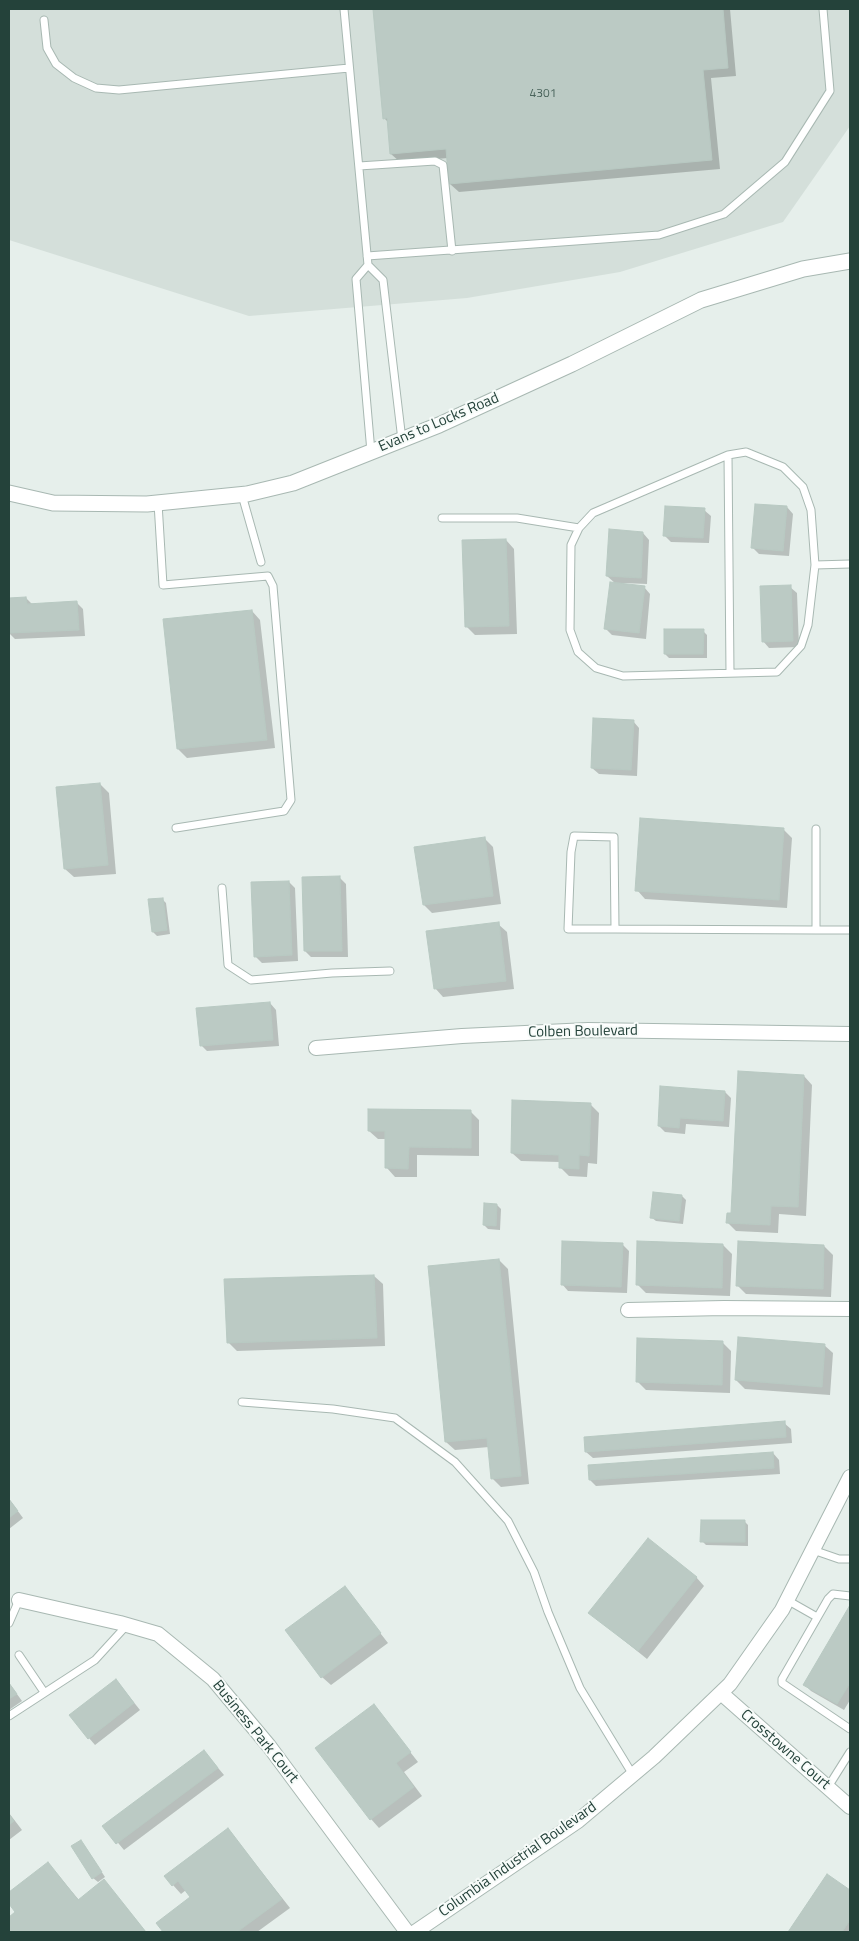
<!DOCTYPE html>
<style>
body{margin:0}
#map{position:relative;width:859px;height:1941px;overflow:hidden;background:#e6efeb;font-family:"Titillium Web",sans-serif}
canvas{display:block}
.frame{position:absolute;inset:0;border:10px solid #24423a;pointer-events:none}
</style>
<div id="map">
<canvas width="859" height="1941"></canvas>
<div class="frame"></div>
</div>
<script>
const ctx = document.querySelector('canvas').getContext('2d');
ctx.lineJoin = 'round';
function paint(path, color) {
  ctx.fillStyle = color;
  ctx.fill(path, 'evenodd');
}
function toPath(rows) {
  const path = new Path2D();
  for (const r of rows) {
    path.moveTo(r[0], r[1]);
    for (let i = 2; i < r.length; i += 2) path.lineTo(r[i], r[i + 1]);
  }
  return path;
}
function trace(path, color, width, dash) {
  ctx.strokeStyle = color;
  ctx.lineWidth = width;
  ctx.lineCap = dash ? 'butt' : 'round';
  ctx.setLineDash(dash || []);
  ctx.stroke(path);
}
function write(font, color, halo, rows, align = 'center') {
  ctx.font = font + ' "Titillium Web",sans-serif';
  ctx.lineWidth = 4;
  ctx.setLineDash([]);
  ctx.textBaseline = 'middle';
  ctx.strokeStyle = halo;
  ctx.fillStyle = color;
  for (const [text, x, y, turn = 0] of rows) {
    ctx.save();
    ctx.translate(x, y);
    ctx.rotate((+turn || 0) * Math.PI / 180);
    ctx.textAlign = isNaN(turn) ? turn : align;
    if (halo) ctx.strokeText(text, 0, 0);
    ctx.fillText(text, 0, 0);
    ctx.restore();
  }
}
const built = toPath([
 [9,9,850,9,850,126,783,222,620,272,467,298,249,316,9,240]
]);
const shadow = toPath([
 [374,9,730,9,736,76,711,78,720,169,459,192,450,184,448,158,400,162,391,154,388,122,384,118],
 [787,507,793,514,789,556,759,554,752,547],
 [704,510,711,516,709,543,671,542,664,535],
 [643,533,649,540,647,584,623,583,623,585,644,587,650,594,646,639,612,635,606,629,616,584,607,576],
 [506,540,514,549,517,634,475,635,466,626],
 [790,587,797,593,799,647,769,648,763,641],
 [26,598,33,605,77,603,83,609,85,636,15,639,9,633,9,599],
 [252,611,260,620,275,748,187,758,178,749,164,621],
 [703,631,707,635,707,658,669,658,665,654],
 [633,721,639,728,637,776,599,774,592,768],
 [100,784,109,793,116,874,74,877,65,869],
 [783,829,792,838,787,908,645,899,637,890],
 [485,839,493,847,501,904,432,913,424,905],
 [340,878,346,884,348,957,311,957,305,951],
 [289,882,295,888,298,961,262,963,255,956],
 [162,899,166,903,170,934,157,936,153,932],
 [498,924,507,932,514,989,443,997,435,988],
 [270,1003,276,1010,279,1046,207,1051,201,1045],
 [804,1076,812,1085,806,1216,779,1214,778,1233,736,1231,728,1223],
 [725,1092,731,1098,729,1127,686,1124,685,1134,665,1132,659,1126],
 [590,1104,599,1113,597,1164,588,1163,587,1177,569,1176,560,1167,560,1162,521,1161,512,1153],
 [470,1111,479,1120,479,1156,417,1155,417,1177,395,1177,387,1168,387,1139,378,1139,369,1131],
 [682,1196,686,1200,683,1224,656,1221,651,1217],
 [497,1205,501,1209,500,1230,488,1229,484,1225],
 [622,1244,629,1251,627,1293,568,1291,562,1284],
 [723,1245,732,1254,730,1296,646,1293,637,1284],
 [824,1246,833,1255,831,1297,746,1294,737,1285],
 [499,1260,508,1269,529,1484,501,1487,492,1478,489,1447,455,1450,446,1442],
 [374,1276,383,1284,385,1346,237,1351,228,1342],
 [722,1342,731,1351,730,1393,646,1390,637,1381],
 [824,1345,833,1353,830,1395,745,1389,736,1380],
 [784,1423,791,1429,792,1443,593,1458,586,1452],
 [773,1453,779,1460,780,1474,596,1486,590,1480],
 [9,1499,23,1518,9,1529],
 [744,1521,748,1525,748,1546,706,1545,702,1541],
 [696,1577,704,1586,647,1659,590,1613],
 [345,1588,388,1643,331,1685,322,1677],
 [850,1607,850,1700,844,1710,811,1691,805,1685],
 [116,1680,140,1710,95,1745,89,1738],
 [9,1683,22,1701,9,1710],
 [374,1706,418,1762,404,1772,422,1796,379,1828,371,1819],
 [204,1751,224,1775,124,1850,104,1826],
 [9,1813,22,1830,9,1840],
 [228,1829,290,1908,257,1932,165,1932,157,1923,192,1897,186,1890,181,1894,173,1885],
 [84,1845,105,1877,98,1882,93,1878],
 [48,1863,79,1900,104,1881,146,1932,9,1932,9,1918,17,1912,9,1902,9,1894],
 [828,1876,850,1891,850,1932,789,1932]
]);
const building = toPath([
 [373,9,723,9,728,68,703,70,712,160,449,184,446,149,390,154,387,118,383,119,373,9],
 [755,504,787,506,783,551,751,548,755,504],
 [665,506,705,508,703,538,663,536,665,506],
 [609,529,643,532,641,578,606,576,609,529],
 [506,539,509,626,465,627,462,540,506,539],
 [610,582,645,586,639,633,604,629,610,582],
 [791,585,793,641,762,642,760,586,791,585],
 [26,597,27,604,77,601,79,630,9,633,9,598,26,597],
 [252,610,267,740,177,749,163,619,252,610],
 [664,629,704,629,703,654,664,654,664,629],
 [593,718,634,720,631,770,591,768,593,718],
 [100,783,108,865,64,869,56,787,100,783],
 [640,818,784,828,779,900,635,891,640,818],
 [485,837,493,896,423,905,414,847,485,837],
 [340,876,342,951,304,951,302,877,340,876],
 [289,881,292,955,254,957,251,882,289,881],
 [163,898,167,930,152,932,148,899,163,898],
 [499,922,506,981,434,989,426,931,499,922],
 [270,1002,273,1040,200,1046,196,1008,270,1002],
 [738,1071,804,1075,798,1207,771,1206,770,1225,726,1223,727,1213,731,1213,738,1071],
 [660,1086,725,1091,723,1121,680,1118,679,1128,658,1126,660,1086],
 [512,1100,591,1103,589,1156,579,1155,579,1169,559,1168,559,1155,511,1153,512,1100],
 [368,1109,471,1110,471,1148,409,1147,408,1169,385,1168,385,1131,368,1131,368,1109],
 [653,1192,682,1195,679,1221,650,1218,653,1192],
 [484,1203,497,1204,496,1226,483,1225,484,1203],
 [562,1241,623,1243,621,1287,561,1285,562,1241],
 [637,1241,723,1244,722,1288,636,1285,637,1241],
 [738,1241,824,1245,823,1289,736,1286,738,1241],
 [499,1259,521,1476,491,1479,487,1438,445,1442,428,1266,499,1259],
 [374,1275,377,1338,227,1343,224,1279,374,1275],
 [738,1337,825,1344,822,1387,735,1380,738,1337],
 [637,1338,723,1341,722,1385,636,1382,637,1338],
 [785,1421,786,1437,585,1452,584,1437,785,1421],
 [773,1452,774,1468,589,1480,588,1465,773,1452],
 [9,1499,18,1511,9,1518,9,1499],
 [701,1520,745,1520,745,1542,700,1542,701,1520],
 [648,1538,697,1577,638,1651,588,1613,648,1538],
 [345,1586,381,1633,321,1678,285,1630,345,1586],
 [850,1605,850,1683,837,1704,803,1685,850,1605],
 [116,1679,134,1703,88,1739,69,1715,116,1679],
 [9,1683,17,1694,9,1699,9,1683],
 [374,1704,411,1752,396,1763,414,1787,370,1820,315,1748,374,1704],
 [204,1750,218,1768,116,1844,102,1826,204,1750],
 [9,1814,14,1821,9,1825,9,1814],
 [228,1828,282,1899,237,1932,163,1932,156,1923,190,1897,178,1881,172,1886,164,1876,228,1828],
 [81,1840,102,1872,92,1879,71,1846,81,1840],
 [48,1862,78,1900,104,1879,146,1932,9,1932,9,1917,15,1912,9,1904,9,1892,48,1862],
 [827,1874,850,1890,850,1920,842,1932,788,1932,827,1874]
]);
const service = toPath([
 [344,9,368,265,383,280,402,440],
 [44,20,47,48,56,64,74,78,96,88,119,90,349,68],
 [359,166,435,161,443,165,452,251],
 [367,256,659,235,724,214,785,162,830,91,823,9],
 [368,265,356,279,371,452],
 [746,452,783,467,803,487,811,510,815,565,808,625,801,646,777,672,623,676,596,668,578,652,570,630,571,545,579,528,593,513,728,455,746,452],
 [728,455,730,673],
 [242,495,261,562],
 [158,503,163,585,268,576,273,586,291,800,284,811,176,828],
 [442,518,517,518,579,528],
 [815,565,850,564],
 [816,829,816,930],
 [222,888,228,965,251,980,332,973,390,971],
 [615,929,614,837,574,836,571,852,568,929,615,929,816,930,850,930],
 [242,1402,333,1409,395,1418,455,1462,508,1521,534,1572,548,1612,580,1688,633,1775],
 [813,1550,839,1559,850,1559],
 [850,1596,833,1594,828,1599,782,1679,782,1683,850,1729],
 [787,1600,817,1617],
 [9,1623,19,1600],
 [19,1655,44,1692],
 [9,1716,95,1660,127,1625],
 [828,1787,850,1752]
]);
const minor = toPath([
 [316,1048,462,1036,588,1030,850,1034],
 [628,1310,724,1308,850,1309],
 [19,1600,120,1623,158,1634,213,1679,269,1746,407,1932],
 [721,1693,850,1807],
 [415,1932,578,1821,654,1757,730,1684,782,1610,850,1477]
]);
const tertiary = toPath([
 [9,493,53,503,147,504,247,494,293,483,439,425,572,364,701,300,803,269,850,261]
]);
const numberNames = [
 ["4301",543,94]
];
const streetNames = [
 ["Evans to Locks Road",439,423,-23],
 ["Colben Boulevard",583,1032,-1],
 ["Business Park Court",255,1732,51],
 ["Crosstowne Court",785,1750,41],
 ["Columbia Industrial Boulevard",518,1860,-35]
];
paint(built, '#d4dfda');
paint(shadow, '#0003');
paint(building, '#bbcac4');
trace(building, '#b8c9c2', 1);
trace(service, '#a8b8b2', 9);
trace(minor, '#a8b8b2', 16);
trace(tertiary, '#a8b8b2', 17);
trace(service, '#fff', 7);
trace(minor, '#fff', 14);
trace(tertiary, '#fff', 15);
write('12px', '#4a645c', null, numberNames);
write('15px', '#24423a', '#f7fbf9', streetNames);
</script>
